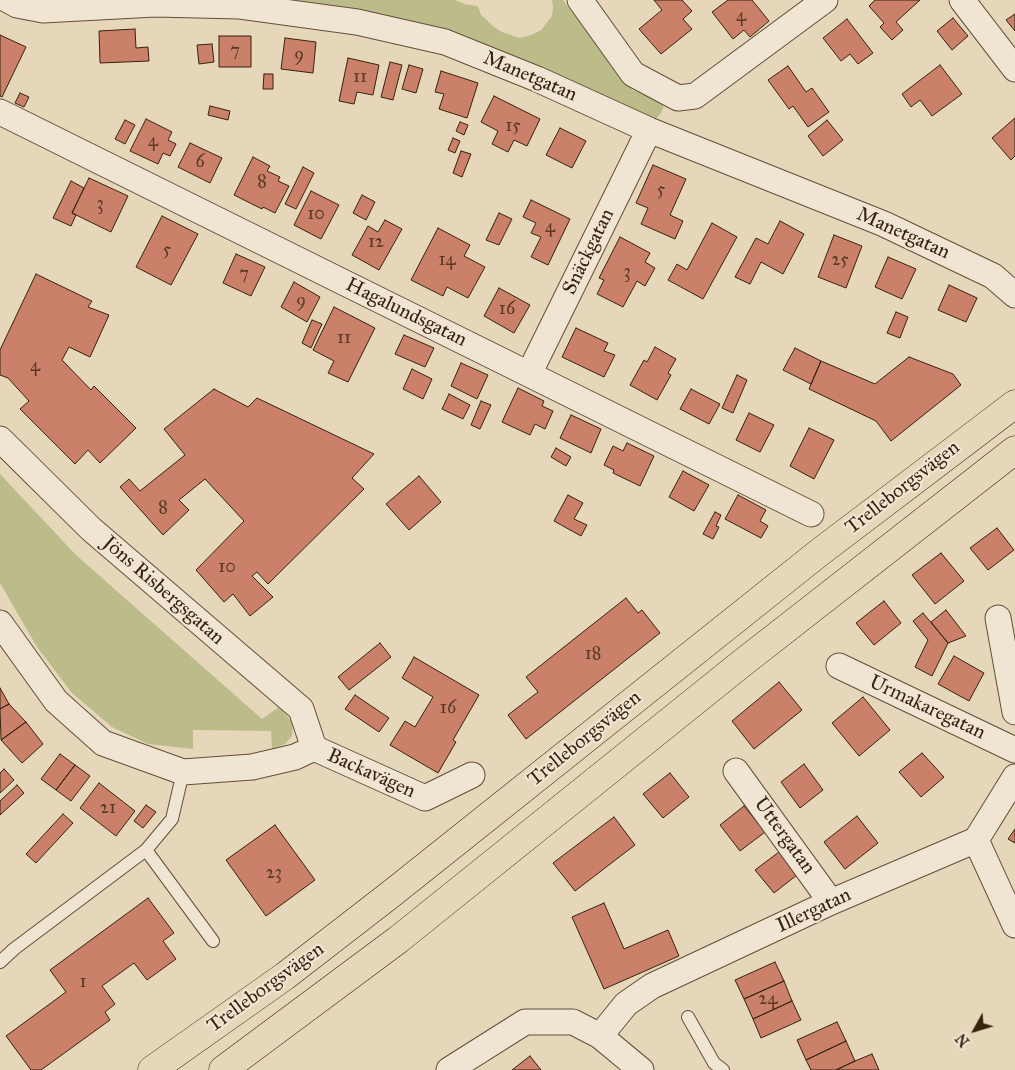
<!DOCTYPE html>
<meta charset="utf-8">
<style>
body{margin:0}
#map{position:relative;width:1015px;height:1070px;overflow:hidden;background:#e6d7ba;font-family:"IM FELL Great Primer",serif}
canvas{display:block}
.north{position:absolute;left:950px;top:1005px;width:50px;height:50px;-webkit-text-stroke:4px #efe5d2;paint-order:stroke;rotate:231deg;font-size:14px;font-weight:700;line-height:20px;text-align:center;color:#36220d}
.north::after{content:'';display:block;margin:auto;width:18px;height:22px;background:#36220d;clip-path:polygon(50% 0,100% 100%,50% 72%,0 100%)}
</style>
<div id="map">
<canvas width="1015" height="1070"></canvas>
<div class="north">N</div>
</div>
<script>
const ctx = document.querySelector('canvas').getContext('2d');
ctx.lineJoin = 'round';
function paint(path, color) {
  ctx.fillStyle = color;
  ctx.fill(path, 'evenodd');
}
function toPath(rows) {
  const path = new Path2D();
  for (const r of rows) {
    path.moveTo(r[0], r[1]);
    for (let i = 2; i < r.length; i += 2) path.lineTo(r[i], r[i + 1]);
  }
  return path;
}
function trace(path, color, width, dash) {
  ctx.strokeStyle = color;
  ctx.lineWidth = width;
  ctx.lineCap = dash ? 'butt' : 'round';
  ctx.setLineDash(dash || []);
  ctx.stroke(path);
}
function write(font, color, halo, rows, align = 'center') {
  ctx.font = font + ' "IM FELL Great Primer",serif';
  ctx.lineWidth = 4.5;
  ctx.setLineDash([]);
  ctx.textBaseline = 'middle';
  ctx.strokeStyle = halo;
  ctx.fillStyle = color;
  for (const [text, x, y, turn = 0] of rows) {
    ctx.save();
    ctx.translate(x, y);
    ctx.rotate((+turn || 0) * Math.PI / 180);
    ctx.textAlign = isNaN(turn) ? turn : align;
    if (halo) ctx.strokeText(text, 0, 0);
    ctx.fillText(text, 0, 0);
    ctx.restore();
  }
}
const green = toPath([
 [68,0,455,0,464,4,478,6,481,15,494,27,502,32,520,38,531,35,541,30,552,16,553,7,552,0,563,0,632,90,665,103,661,113,654,121,428,36],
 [0,474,76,555,262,719,279,707,293,723,292,736,285,744,272,749,271,731,193,730,193,749,148,744,112,727,72,693,37,647,0,583]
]);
const building = toPath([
 [654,0,682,0,692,11,683,19,692,29,661,54,639,29,662,10,654,0],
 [728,0,752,0,769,21,750,37,744,30,733,39,712,12,728,0],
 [875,0,920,0,896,22,903,30,892,40,880,27,884,23,869,6,875,0],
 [1015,14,1015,31,1006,20,1015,14],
 [953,18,968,36,952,50,937,31,953,18],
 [847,19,873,53,858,64,850,54,841,61,823,38,847,19],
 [135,29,136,48,148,47,149,61,100,63,99,31,135,29],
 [0,35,26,47,2,97,0,96,0,35],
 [219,36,251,36,251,67,219,67,219,36],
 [285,38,316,42,313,73,281,69,285,38],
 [212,44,214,62,199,64,197,45,212,44],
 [348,58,379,65,373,95,357,92,354,104,339,101,348,58],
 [390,62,402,65,393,100,381,97,390,62],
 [409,65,423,69,416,93,402,89,409,65],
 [940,65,962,94,932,116,920,100,911,107,902,94,940,65],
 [788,66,806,92,812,88,829,112,808,127,793,106,789,109,768,80,788,66],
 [441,71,478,83,467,118,439,109,444,94,435,92,441,71],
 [264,74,273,74,273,89,263,89,264,74],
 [20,93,29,97,24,107,15,103,20,93],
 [494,96,540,119,527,146,514,140,508,152,492,144,498,131,481,122,494,96],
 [210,106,230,111,228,120,208,115,210,106],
 [1015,118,1015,156,1011,160,992,138,1015,118],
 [146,119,172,132,168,140,176,144,170,156,163,153,158,164,130,151,146,119],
 [125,120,135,125,125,144,115,139,125,120],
 [827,120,843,140,823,156,808,136,827,120],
 [460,122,468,125,464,135,456,131,460,122],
 [560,128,586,141,572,168,546,155,560,128],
 [453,138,460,141,455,153,448,150,453,138],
 [190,143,222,158,210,183,178,167,190,143],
 [461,151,471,154,462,177,453,173,461,151],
 [253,157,270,166,267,171,280,177,278,181,289,186,275,213,263,207,262,209,234,195,253,157],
 [653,165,686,179,670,215,683,221,675,239,641,224,648,208,636,203,653,165],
 [303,167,314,173,296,209,285,204,303,167],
 [89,178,128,196,111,232,72,213,89,178],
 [71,181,84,188,72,213,76,215,71,226,53,218,71,181],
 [311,191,339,205,321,239,294,225,311,191],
 [362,195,375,202,366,220,353,213,362,195],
 [531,200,570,219,548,265,531,257,541,237,531,233,536,223,523,217,531,200],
 [499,213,512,219,499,245,486,240,499,213],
 [162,216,198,234,171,285,136,267,162,216],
 [385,220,402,229,379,270,352,255,368,226,378,232,385,220],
 [780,221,804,234,783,274,761,262,750,284,735,277,756,238,768,244,780,221],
 [712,223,737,237,703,299,668,280,677,264,687,270,712,223],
 [438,228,470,245,464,256,485,267,468,298,447,287,443,296,411,280,438,228],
 [834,235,862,246,846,288,818,277,834,235],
 [620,237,650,253,645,262,655,268,645,286,637,281,623,307,597,294,604,280,599,278,620,237],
 [236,254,265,267,251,296,223,283,236,254],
 [888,257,916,269,902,299,875,287,888,257],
 [36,274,92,301,88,307,109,315,90,357,69,347,62,360,91,390,94,386,136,428,100,463,88,450,75,464,20,409,29,401,8,378,0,375,0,350,36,274],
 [294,282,320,297,307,322,281,307,294,282],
 [949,285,977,298,966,322,938,310,949,285],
 [499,288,530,305,514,333,484,316,499,288],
 [334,307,375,328,348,382,328,373,334,361,313,350,334,307],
 [896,312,908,317,900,338,887,333,896,312],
 [312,320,322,324,311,348,302,343,312,320],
 [576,328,608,343,604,351,615,355,604,377,562,357,576,328],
 [404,335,434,348,425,367,395,354,404,335],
 [655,347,676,359,668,373,671,375,657,400,630,385,644,360,647,362,655,347],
 [795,348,821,361,811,384,783,370,795,348],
 [909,357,953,374,961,385,891,441,876,421,809,389,821,361,875,384,909,357],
 [461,363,488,375,477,399,451,386,461,363],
 [412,369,432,379,423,399,403,389,412,369],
 [737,375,747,380,733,413,722,408,737,375],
 [518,388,544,401,542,406,553,411,545,429,535,424,530,435,502,422,518,388],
 [214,389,248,407,257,398,374,454,352,478,364,489,268,584,257,572,252,576,273,597,250,616,233,594,224,602,196,570,244,521,205,479,179,500,189,510,163,535,120,487,129,479,140,491,185,455,164,429,214,389],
 [691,389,720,404,709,424,680,409,691,389],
 [449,394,470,405,463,419,442,409,449,394],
 [481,401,491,405,480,429,471,425,481,401],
 [749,413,774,425,760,452,736,440,749,413],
 [571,415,601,429,591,453,560,438,571,415],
 [809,428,834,440,814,479,790,466,809,428],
 [627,443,654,456,640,486,613,473,614,470,604,465,613,446,623,451,627,443],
 [556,448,571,457,566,466,551,457,556,448],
 [683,471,709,485,694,511,669,497,683,471],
 [419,476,441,502,409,530,386,504,419,476],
 [568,495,583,503,574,519,587,525,581,536,554,521,568,495],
 [738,495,766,510,760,521,768,526,761,538,725,519,738,495],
 [715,512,721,515,716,526,719,527,713,539,703,534,715,512],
 [997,528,1014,550,988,570,970,548,997,528],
 [941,553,964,581,935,604,912,575,941,553],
 [626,598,638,613,642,610,660,633,526,739,508,715,538,692,526,677,626,598],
 [884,601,901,623,874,645,856,623,884,601],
 [946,610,966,636,948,643,931,622,946,610],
 [923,613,948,643,932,676,915,667,928,640,913,621,923,613],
 [380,643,391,657,349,690,338,677,380,643],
 [954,656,984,673,969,701,938,684,954,656],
 [414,657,479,695,453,740,456,742,438,773,390,745,405,721,415,727,433,697,402,678,414,657],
 [779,682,802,710,754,749,732,721,779,682],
 [0,688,9,704,0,709,0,688],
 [355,695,389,718,379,732,345,709,355,695],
 [863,697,890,730,859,756,832,723,863,697],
 [9,704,26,722,1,740,0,709,9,704],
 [26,722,43,744,22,763,1,740,26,722],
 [922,753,944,777,921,797,899,772,922,753],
 [60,754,75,765,56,790,41,779,60,754],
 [804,764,823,790,800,808,781,782,804,764],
 [75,765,90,776,71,801,56,790,75,765],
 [4,769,14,780,0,793,0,773,4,769],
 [670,773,689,797,663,818,643,794,670,773],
 [99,783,135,811,116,836,80,808,99,783],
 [17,785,24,793,0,815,0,801,17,785],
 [146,805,156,812,143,828,134,821,146,805],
 [744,806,765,832,740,851,720,825,744,806],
 [63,814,73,823,36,863,26,854,63,814],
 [857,816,878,843,845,869,824,842,857,816],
 [614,817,635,845,575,891,553,863,614,817],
 [275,825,315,880,266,916,226,860,275,825],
 [1015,829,1015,843,1008,839,1015,829],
 [779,852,797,875,774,893,755,870,779,852],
 [148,898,174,933,163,941,176,959,147,980,134,963,102,986,115,1004,105,1012,110,1020,41,1070,31,1070,6,1036,66,992,50,970,148,898],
 [604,903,624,949,668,930,679,956,604,989,572,917,604,903],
 [775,962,784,981,744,999,735,980,775,962],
 [784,981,792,1001,753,1019,744,999,784,981],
 [792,1001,801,1020,761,1038,753,1019,792,1001],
 [837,1022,846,1041,806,1060,797,1040,837,1022],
 [846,1041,855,1061,836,1070,811,1070,806,1060,846,1041],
 [872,1054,879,1070,836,1070,855,1061,872,1054],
 [530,1056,541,1070,512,1070,530,1056]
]);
const lane = toPath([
 [183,772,172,819,146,850,213,941],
 [0,962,14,949,146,850],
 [688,1017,714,1063,723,1070]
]);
const street = toPath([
 [8,0,17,5,43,10,155,4,240,6,357,22,445,42,537,79,649,130,884,224,993,276,1015,295],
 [580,0,633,74,678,98,695,96,825,0],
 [962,0,1015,69],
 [0,112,811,514],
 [529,374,649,130],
 [0,439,91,529,301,709,314,748],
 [998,618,1015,712],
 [0,623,56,701,103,743,183,772,252,767,295,757,314,748,425,798,472,775],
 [839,666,1015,750],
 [736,771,831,902],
 [976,840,1015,925],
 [600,1036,626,1004,652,986,831,902,976,840,1015,777],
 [449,1070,525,1022,573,1022,600,1036,641,1070]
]);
const highway = toPath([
 [152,1070,285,976,391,894,820,552,1015,404],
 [223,1070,399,939,741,664,1015,450]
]);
const numberNames = [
 ["4",741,17],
 ["7",235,52],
 ["9",299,56],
 ["11",360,78],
 ["15",513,127],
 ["4",153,142],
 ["6",200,163],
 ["8",262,183],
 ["5",661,191],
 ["3",100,205],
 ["10",316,215],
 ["4",550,228],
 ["12",376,243],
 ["5",167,251],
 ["14",447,261],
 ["25",840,261],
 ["3",627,273],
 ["7",244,275],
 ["9",301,302],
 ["16",507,310],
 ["11",344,339],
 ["4",35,367],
 ["8",163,509],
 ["10",227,568],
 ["18",593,655],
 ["16",448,709],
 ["21",108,809],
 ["23",274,874],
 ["1",83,983],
 ["24",768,1000]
];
const streetNames = [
 ["Manetgatan",530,77,23],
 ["Manetgatan",903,234,24],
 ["Snäckgatan",589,252,-64],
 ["Hagalundsgatan",406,313,26],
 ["Trelleborgsvägen",903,488,-38],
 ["Jöns Risbergsgatan",163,591,41],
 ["Urmakaregatan",927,708,25],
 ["Trelleborgsvägen",585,739,-39],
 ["Backavägen",371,774,24],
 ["Uttergatan",784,836,54],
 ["Illergatan",814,911,-25],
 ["Trelleborgsvägen",266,988,-36]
];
paint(green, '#bcbc8b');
paint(building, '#ca8069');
trace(building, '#36220d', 1);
trace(lane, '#624f38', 14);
trace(street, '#624f38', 27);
trace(highway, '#36220d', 29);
trace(lane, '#efe5d2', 12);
trace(street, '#efe5d2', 25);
trace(highway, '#e6d7ba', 28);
write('18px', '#5b3a24', null, numberNames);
write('20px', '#36220d', '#efe5d2', streetNames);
</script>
